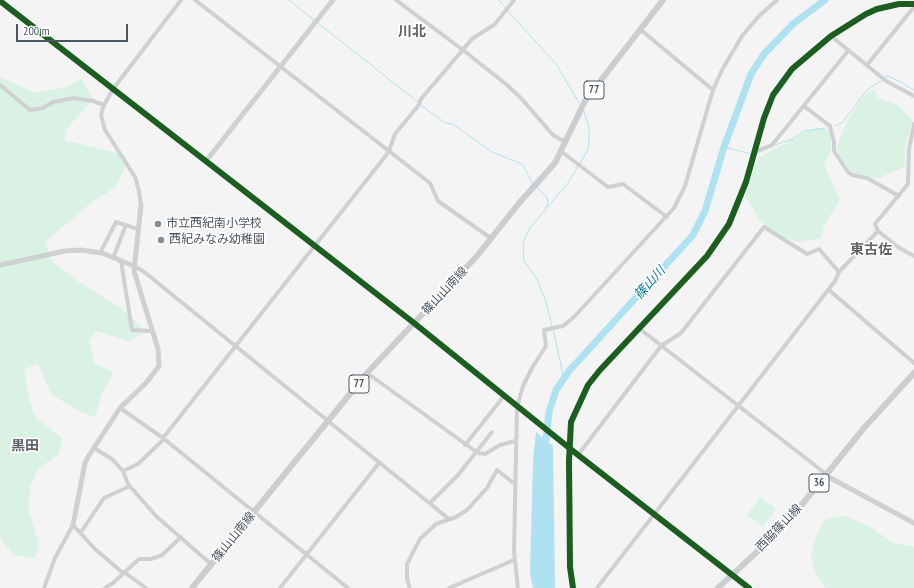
<!DOCTYPE html>
<meta charset="utf-8">
<style>
body{margin:0}
#map{position:relative;width:914px;height:588px;overflow:hidden;background:#f4f4f4;font-family:"PT Sans Narrow",sans-serif}
canvas{display:block}
.scale{position:absolute;left:16px;top:24px;width:112px;height:18px;box-sizing:border-box;border:2px solid #4a5661;border-top:0;padding-left:5px;font-size:12px;line-height:14px;white-space:nowrap;color:#4a5661;-webkit-text-stroke:3px #fff;paint-order:stroke}
</style>
<div id="map">
<canvas width="914" height="588"></canvas>
<div class="scale">200 m</div>
</div>
<script>
const ctx = document.querySelector('canvas').getContext('2d');
ctx.lineJoin = 'round';
function paint(path, color) {
  ctx.fillStyle = color;
  ctx.fill(path, 'evenodd');
}
function toPath(rows) {
  const path = new Path2D();
  for (const r of rows) {
    path.moveTo(r[0], r[1]);
    for (let i = 2; i < r.length; i += 2) path.lineTo(r[i], r[i + 1]);
  }
  return path;
}
function trace(path, color, width, dash) {
  ctx.strokeStyle = color;
  ctx.lineWidth = width;
  ctx.lineCap = dash ? 'butt' : 'round';
  ctx.setLineDash(dash || []);
  ctx.stroke(path);
}
function write(font, color, halo, rows, align = 'center') {
  ctx.font = font + ' "PT Sans Narrow","Noto Sans JP",sans-serif';
  ctx.lineWidth = 3.5;
  ctx.setLineDash([]);
  ctx.textBaseline = 'middle';
  ctx.strokeStyle = halo;
  ctx.fillStyle = color;
  for (const [text, x, y, turn = 0] of rows) {
    ctx.save();
    ctx.translate(x, y);
    ctx.rotate((+turn || 0) * Math.PI / 180);
    ctx.textAlign = isNaN(turn) ? turn : align;
    if (halo) ctx.strokeText(text, 0, 0);
    ctx.fillText(text, 0, 0);
    ctx.restore();
  }
}
const green = toPath([
 [0,77,35,93,67,87,81,79,93,99,66,130,65,140,125,155,125,169,116,187,91,203,45,242,53,262,79,282,122,309,147,332,129,341,97,331,89,340,94,362,113,373,102,393,95,417,80,412,51,394,38,364,24,369,30,401,35,417,62,438,59,454,38,469,30,487,29,511,39,544,35,559,13,555,0,537],
 [874,89,878,98,896,104,913,120,905,147,906,166,879,178,872,178,852,172,841,158,836,149,847,121,859,102,866,94],
 [817,128,825,129,831,134,831,150,824,165,840,199,824,226,821,238,801,242,783,238,761,222,749,202,744,198,758,158,803,133],
 [761,497,776,509,763,527,747,515],
 [844,515,872,528,892,542,914,547,914,588,826,588,816,575,811,556,816,536,825,520]
]);
const water = toPath([
 [536,432,553,446,555,588,533,588,530,573,533,461]
]);
const stream = toPath([
 [289,0,315,21],
 [499,0,506,9],
 [508,11,556,64,579,103],
 [318,23,419,103],
 [885,77,888,76,899,81,914,90],
 [421,105,445,123,453,124,492,152,522,164,533,184],
 [835,126,842,123,866,91,882,80],
 [775,145,792,139,804,131,826,128],
 [724,147,751,154],
 [755,154,767,149],
 [580,164,588,149,589,139,589,128,584,111],
 [536,187,547,197,548,203,545,210],
 [552,326,546,302,537,279,524,261,523,243,529,229,568,183,578,166],
 [553,329,564,379]
]);
const river = toPath([
 [545,448,549,412,556,390,569,371,693,235,705,211,724,147,751,74,764,54,793,24,825,0]
]);
const minor = toPath([
 [195,0,430,183,438,201,492,239],
 [396,0,463,50,507,85,520,97,553,135,565,142],
 [641,30,713,90],
 [831,36,886,81,914,96],
 [867,65,914,7],
 [0,85,30,110,43,108,53,102,74,98,93,101,104,105],
 [804,106,830,126,834,142,834,151,848,172,852,175,867,178,899,196],
 [914,124,909,149,908,184,875,224,878,231,898,247,914,256],
 [562,152,608,187,623,184,667,217],
 [754,152,772,145,848,51],
 [141,205,139,191,135,177,105,130,101,115,104,105,113,89,181,0],
 [100,253,116,222,138,229],
 [113,258,126,225],
 [121,261,132,330,152,331],
 [134,266,143,271,449,519],
 [829,290,914,363],
 [640,329,826,474],
 [367,373,478,453,485,454,500,445,515,441],
 [120,408,163,438,348,588],
 [163,438,384,158,389,151,395,134,418,106,421,99,472,39,495,24,514,0],
 [465,445,504,396],
 [94,448,112,459,123,471,128,484,156,516,212,565],
 [578,455,661,346,681,333,764,227,807,254,819,249,839,272],
 [123,471,138,464,164,439],
 [430,503,458,475,492,432],
 [81,532,104,498,130,486],
 [124,572,146,588],
 [44,588,55,558,73,525,95,549,123,573],
 [105,588,113,583,139,559,151,559,162,555,181,537],
 [280,588,379,463],
 [410,588,407,579,407,564,420,539,436,524,456,517,467,510,487,488,497,470,515,484],
 [449,588,514,560],
 [518,588,514,552,517,407,523,386,532,368,546,346,544,330,563,326,574,317,674,208,685,186,713,90,722,70,742,36,759,16,777,0],
 [573,588,570,567,569,461,571,422,588,385,600,370,707,256,729,224,746,182,764,118,773,95,792,69,831,36,866,14,877,9,899,4,914,4],
 [597,588,835,281,839,272,878,231]
]);
const tertiary = toPath([
 [0,1,414,323,578,455,749,588],
 [206,161,333,0],
 [0,265,65,251,81,250,102,253,134,266],
 [825,475,914,523],
 [73,525,85,463,88,457,120,408,146,383,159,366,158,349,134,271,141,205]
]);
const primary = toPath([
 [192,588,367,373,477,256,520,202,555,163,585,101,663,0],
 [718,588,775,535,795,513,864,428,914,373]
]);
const cycleway = toPath([
 [0,1,414,323,578,455,749,588],
 [573,588,570,567,569,461,571,422,588,385,600,370,707,256,729,224,746,182,764,118,773,95,792,69,831,36,866,14,877,9,899,4,914,4]
]);
const markers = [
 [158,224,4,"#868d94"],
 [161,240,4,"#868d94"]
];
const shields = [
 [594,90,20],
 [359,384,20],
 [819,483,20]
];
const shieldNames = [
 ["77",594,90],
 ["77",359,384],
 ["36",819,483]
];
const poiNames = [
 ["市立西紀南小学校",166,224],
 ["西紀みなみ幼稚園",169,240]
];
const streetNames = [
 ["篠山山南線",445,291,-47],
 ["西脇篠山線",779,528,-46],
 ["篠山山南線",234,537,-51]
];
const waterNames = [
 ["篠山川",650,283,-48]
];
const quarterNames = [
 ["川北",412,32],
 ["東古佐",871,250],
 ["黒田",25,446]
];
paint(green, '#d9f2e3');
paint(water, '#aee2f0');
trace(stream, '#aee2f0', 1);
trace(river, '#aee2f0', 7);
trace(minor, '#ced0d2', 4);
trace(tertiary, '#ced0d2', 5);
trace(primary, '#caced1', 6);
trace(cycleway, '#1b5e20', 6);
for (const [x, y, r, color] of markers) {
  const dot = new Path2D();
  dot.arc(x, y, r, 0, 2 * Math.PI);
  ctx.fillStyle = color;
  ctx.fill(dot);
  trace(dot, '#fff', 1.5);
}
for (const [x, y, w] of shields) {
  const box = new Path2D();
  box.roundRect(x - w / 2, y - 9, w, 18, 3);
  ctx.fillStyle = '#fff';
  ctx.fill(box);
  trace(box, '#4a5661', 1);
}
write('bold 11px', '#4a5661', null, shieldNames);
write('12px', '#4a5661', '#fff', poiNames, 'left');
write('12px', '#4a5661', '#fff', streetNames);
write('italic 13px', '#0c7c9b', '#fff', waterNames);
write('bold 14px', '#5f6368', '#fff', quarterNames);
</script>
